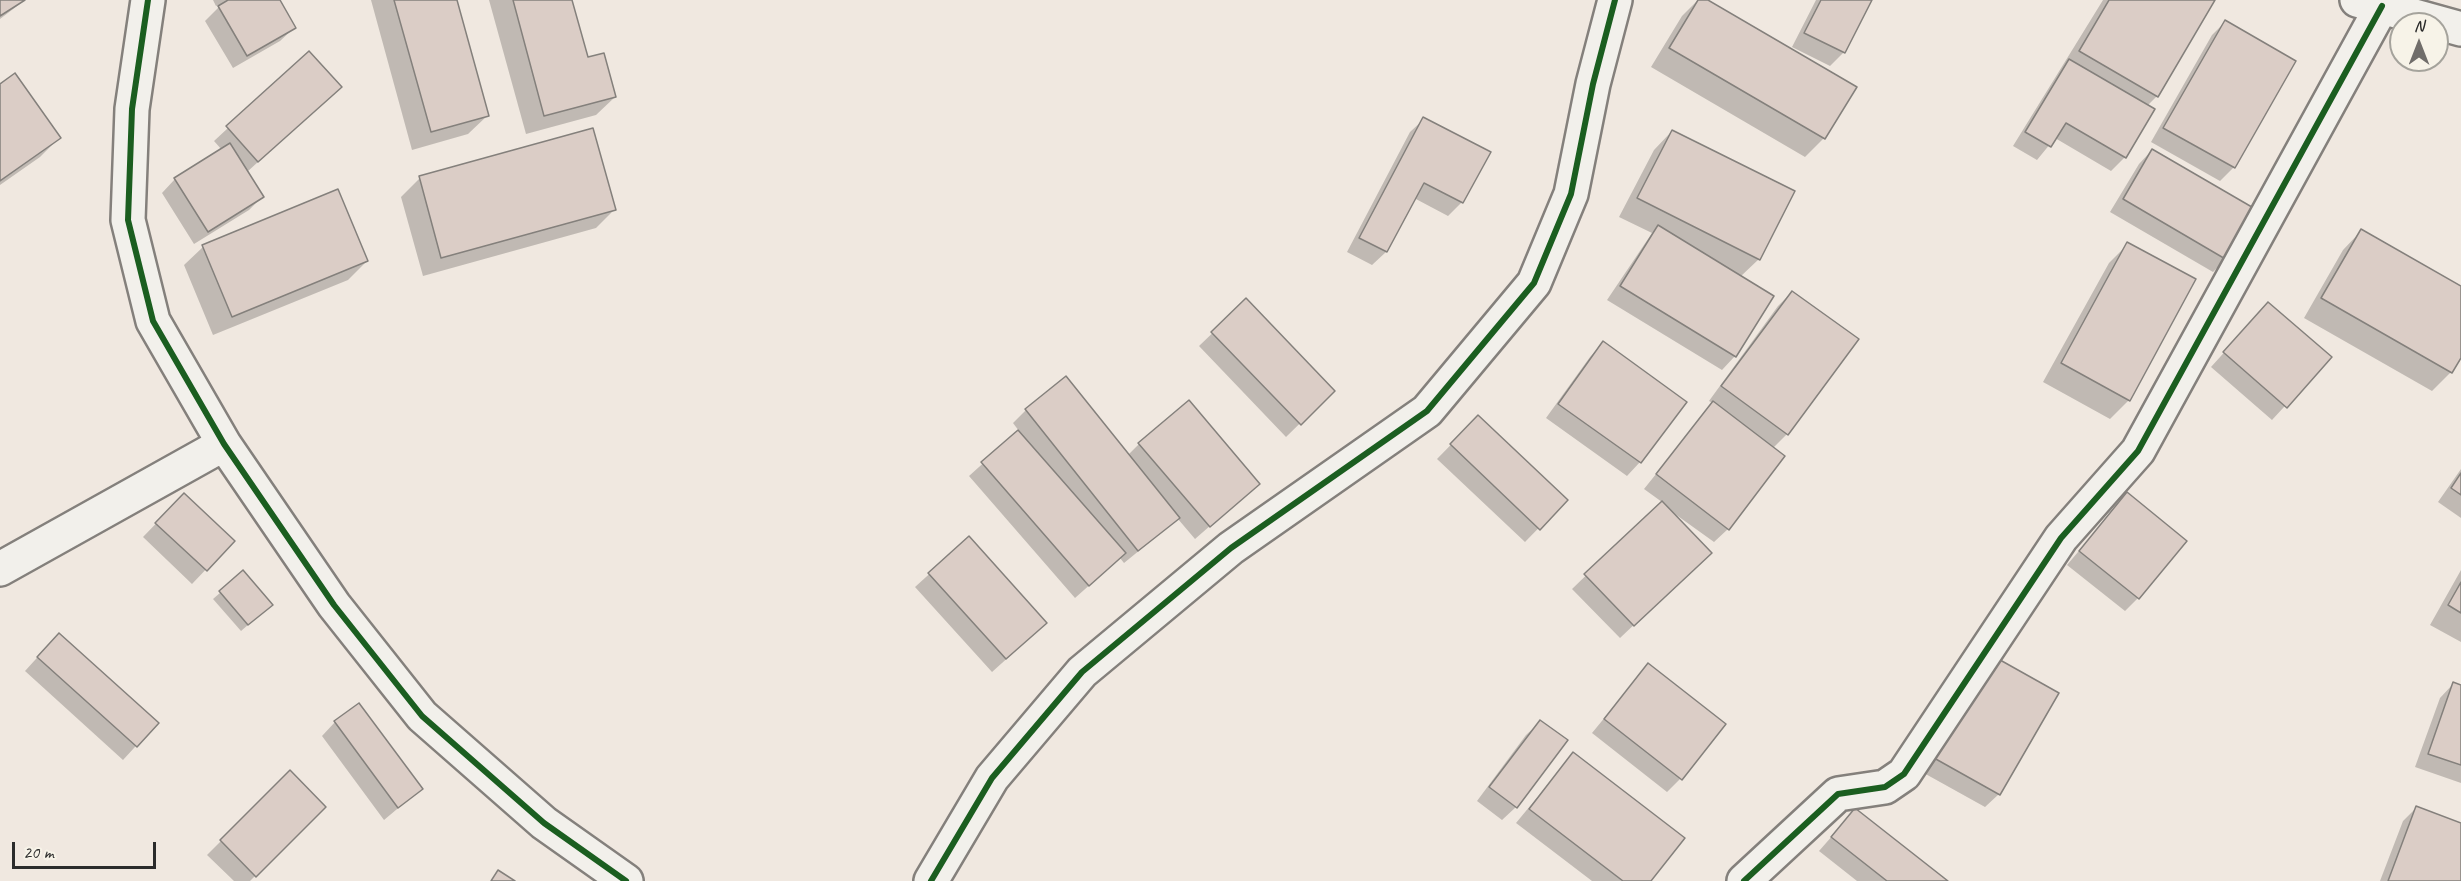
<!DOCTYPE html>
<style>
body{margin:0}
#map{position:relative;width:2461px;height:881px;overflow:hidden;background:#f0e8e0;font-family:Caveat,sans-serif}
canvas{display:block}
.north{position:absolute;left:2389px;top:12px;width:60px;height:60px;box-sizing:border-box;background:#f7f3e8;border:2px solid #a5a39c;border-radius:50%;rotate:0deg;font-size:16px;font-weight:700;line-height:24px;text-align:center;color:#2b2b2b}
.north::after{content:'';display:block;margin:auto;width:21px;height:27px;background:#706d6a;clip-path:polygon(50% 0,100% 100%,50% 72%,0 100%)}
.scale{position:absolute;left:12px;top:842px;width:144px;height:27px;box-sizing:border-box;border:3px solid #2b2b2b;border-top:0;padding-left:8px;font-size:18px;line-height:21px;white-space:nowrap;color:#2b2b2b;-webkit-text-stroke:4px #f7f3e8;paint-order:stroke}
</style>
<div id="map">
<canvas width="2461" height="881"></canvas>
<div class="north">N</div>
<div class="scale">20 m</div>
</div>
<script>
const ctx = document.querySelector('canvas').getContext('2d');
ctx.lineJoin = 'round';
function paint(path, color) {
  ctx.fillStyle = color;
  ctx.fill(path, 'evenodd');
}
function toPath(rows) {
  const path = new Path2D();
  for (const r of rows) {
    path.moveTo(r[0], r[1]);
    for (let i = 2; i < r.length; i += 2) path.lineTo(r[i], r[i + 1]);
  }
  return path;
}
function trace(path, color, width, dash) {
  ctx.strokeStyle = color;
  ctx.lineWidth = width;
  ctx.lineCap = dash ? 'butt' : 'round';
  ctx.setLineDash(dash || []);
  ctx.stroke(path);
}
const shadow = toPath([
 [0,0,25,0,0,19],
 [213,0,278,0,294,28,280,41,233,68,205,21,222,4,216,6],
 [371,0,455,0,487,116,468,134,412,150],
 [489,0,571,0,587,59,615,97,596,115,526,134],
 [1698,0,1705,0,1824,138,1805,157,1651,67,1682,16],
 [1816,0,1871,0,1844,52,1830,66,1792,47],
 [2103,0,2214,0,2157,96,2147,106,2125,157,2111,171,2055,138,2037,160,2013,146],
 [2225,22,2294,61,2234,167,2220,181,2151,142,2212,35],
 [309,53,326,100,247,172,262,197,249,210,194,244,162,193,175,179,222,150,214,141],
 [0,86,59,138,40,157,0,185],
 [1424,119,1489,152,1462,202,1448,216,1414,198,1386,252,1372,265,1347,252,1410,132],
 [1672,131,1759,259,1740,277,1735,356,1722,370,1607,300,1652,233,1619,217,1654,150],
 [2152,150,2226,259,2213,272,2110,212,2139,164],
 [420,178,615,209,596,228,423,276,401,197],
 [2361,231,2461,288,2461,355,2451,372,2432,391,2304,318,2343,250],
 [2128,244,2129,400,2110,419,2043,382,2109,263],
 [203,247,367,261,348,280,213,335,184,265],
 [1792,292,1787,434,1773,448,1728,529,1714,542,1668,509,1696,566,1620,638,1572,589,1662,502,1644,489,1713,403,1709,401,1778,306],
 [1246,301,1333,391,1286,437,1199,346],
 [2268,304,2330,357,2272,420,2211,367],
 [1603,343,1685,402,1640,462,1627,476,1546,418,1590,357],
 [1026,410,1128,455,1139,444,1258,484,1195,539,1178,519,1124,563,1120,558,1075,598,969,476,1019,431,1013,423],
 [1478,417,1566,500,1525,542,1437,459],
 [2461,469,2461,518,2438,502],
 [2127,494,2138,598,2125,611,2067,565],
 [171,508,233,541,192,584,143,537],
 [969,538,1032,636,992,672,915,587],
 [2461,570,2461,642,2430,625],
 [243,573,264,611,241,631,213,599],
 [45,649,156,724,123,760,25,671],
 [1993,658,1999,794,1985,807,1922,772],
 [1648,665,1680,779,1667,792,1592,733],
 [2453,684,2461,687,2461,783,2415,767,2440,698],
 [335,722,421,789,384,820,322,736],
 [1540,722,1516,807,1502,820,1477,801,1526,735],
 [1573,754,1649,881,1592,881,1516,823],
 [290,772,324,807,250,881,234,881,207,855],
 [2416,808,2461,825,2461,881,2380,881,2403,821],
 [1855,810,1945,881,1857,881,1819,851]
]);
const building = toPath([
 [0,0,25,0,0,16,0,0],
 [228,0,280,0,296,28,247,56,218,6,228,0],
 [394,0,457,0,489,116,431,132,394,0],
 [513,0,572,0,588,57,604,53,616,97,544,116,513,0],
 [1698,0,1708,0,1857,87,1825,139,1669,48,1698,0],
 [1821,0,1872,0,1845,53,1804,33,1821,0],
 [2109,0,2215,0,2158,97,2079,51,2109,0],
 [2225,20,2296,61,2235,168,2163,128,2225,20],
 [309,51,342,87,258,162,226,126,309,51],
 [2069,59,2155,109,2126,158,2066,123,2051,147,2025,132,2069,59],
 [15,73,61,138,0,181,0,84,15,73],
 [1423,117,1491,152,1463,203,1424,183,1387,252,1359,238,1423,117],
 [593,128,616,210,441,258,419,176,593,128],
 [1672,130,1795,191,1760,260,1637,198,1672,130],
 [230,143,264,197,208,232,174,178,230,143],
 [2152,149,2257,210,2227,260,2123,199,2152,149],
 [338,189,368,261,232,317,202,245,338,189],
 [1658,225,1774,296,1736,357,1620,286,1658,225],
 [2361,229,2461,286,2461,358,2452,373,2321,298,2361,229],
 [2127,242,2196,279,2130,401,2061,363,2127,242],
 [1792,291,1859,339,1788,435,1721,386,1792,291],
 [1246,298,1335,391,1301,425,1211,332,1246,298],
 [2268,302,2332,357,2287,408,2223,352,2268,302],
 [1603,341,1687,402,1641,463,1558,404,1603,341],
 [1066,376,1180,518,1138,551,1025,409,1066,376],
 [1189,400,1260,484,1210,527,1138,443,1189,400],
 [1713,401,1785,456,1729,530,1656,474,1713,401],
 [1478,415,1568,500,1540,530,1450,444,1478,415],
 [1018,430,1126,553,1089,586,981,462,1018,430],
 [2461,473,2461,495,2451,488,2461,473],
 [2127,492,2187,541,2139,599,2079,551,2127,492],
 [184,493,235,541,207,571,155,523,184,493],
 [1662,501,1712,553,1634,626,1584,574,1662,501],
 [969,536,1047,623,1006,659,928,573,969,536],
 [243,570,273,605,248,625,219,591,243,570],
 [2461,582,2461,613,2448,605,2461,582],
 [59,633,159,723,137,747,37,657,59,633],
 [1993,656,2059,693,2000,795,1934,758,1993,656],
 [1648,663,1726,724,1682,780,1604,719,1648,663],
 [2453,682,2461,685,2461,765,2428,754,2453,682],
 [359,703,423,789,398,808,334,721,359,703],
 [1540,720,1568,740,1517,808,1489,787,1540,720],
 [1573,752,1685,838,1651,881,1623,881,1529,809,1573,752],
 [290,770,326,807,256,877,220,840,290,770],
 [2416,806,2461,823,2461,881,2388,881,2416,806],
 [1855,808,1948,881,1887,881,1831,837,1855,808],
 [498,870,515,881,491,881,498,870]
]);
const street = toPath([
 [148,0,132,109,128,220,153,321,224,444,334,605,422,716,544,823,626,881],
 [2357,0,2461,29],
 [0,569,224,444],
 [931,881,992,778,1082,672,1231,548,1427,411,1534,283,1571,194,1593,84,1615,0],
 [1744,881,1838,794,1885,787,1904,774,2061,538,2138,451,2382,6]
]);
const cycleway = toPath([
 [148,0,132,109,128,220,153,321,224,444,334,605,422,716,544,823,626,881],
 [931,881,992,778,1082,672,1231,548,1427,411,1534,283,1571,194,1593,84,1615,0],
 [1744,881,1838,794,1885,787,1904,774,2061,538,2138,451,2382,6]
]);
paint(shadow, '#0003');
paint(building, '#dbcdc6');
trace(building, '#84807c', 1.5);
trace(street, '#84807c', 38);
trace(street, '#f2f0eb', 33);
trace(cycleway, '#1b5e20', 6);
</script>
